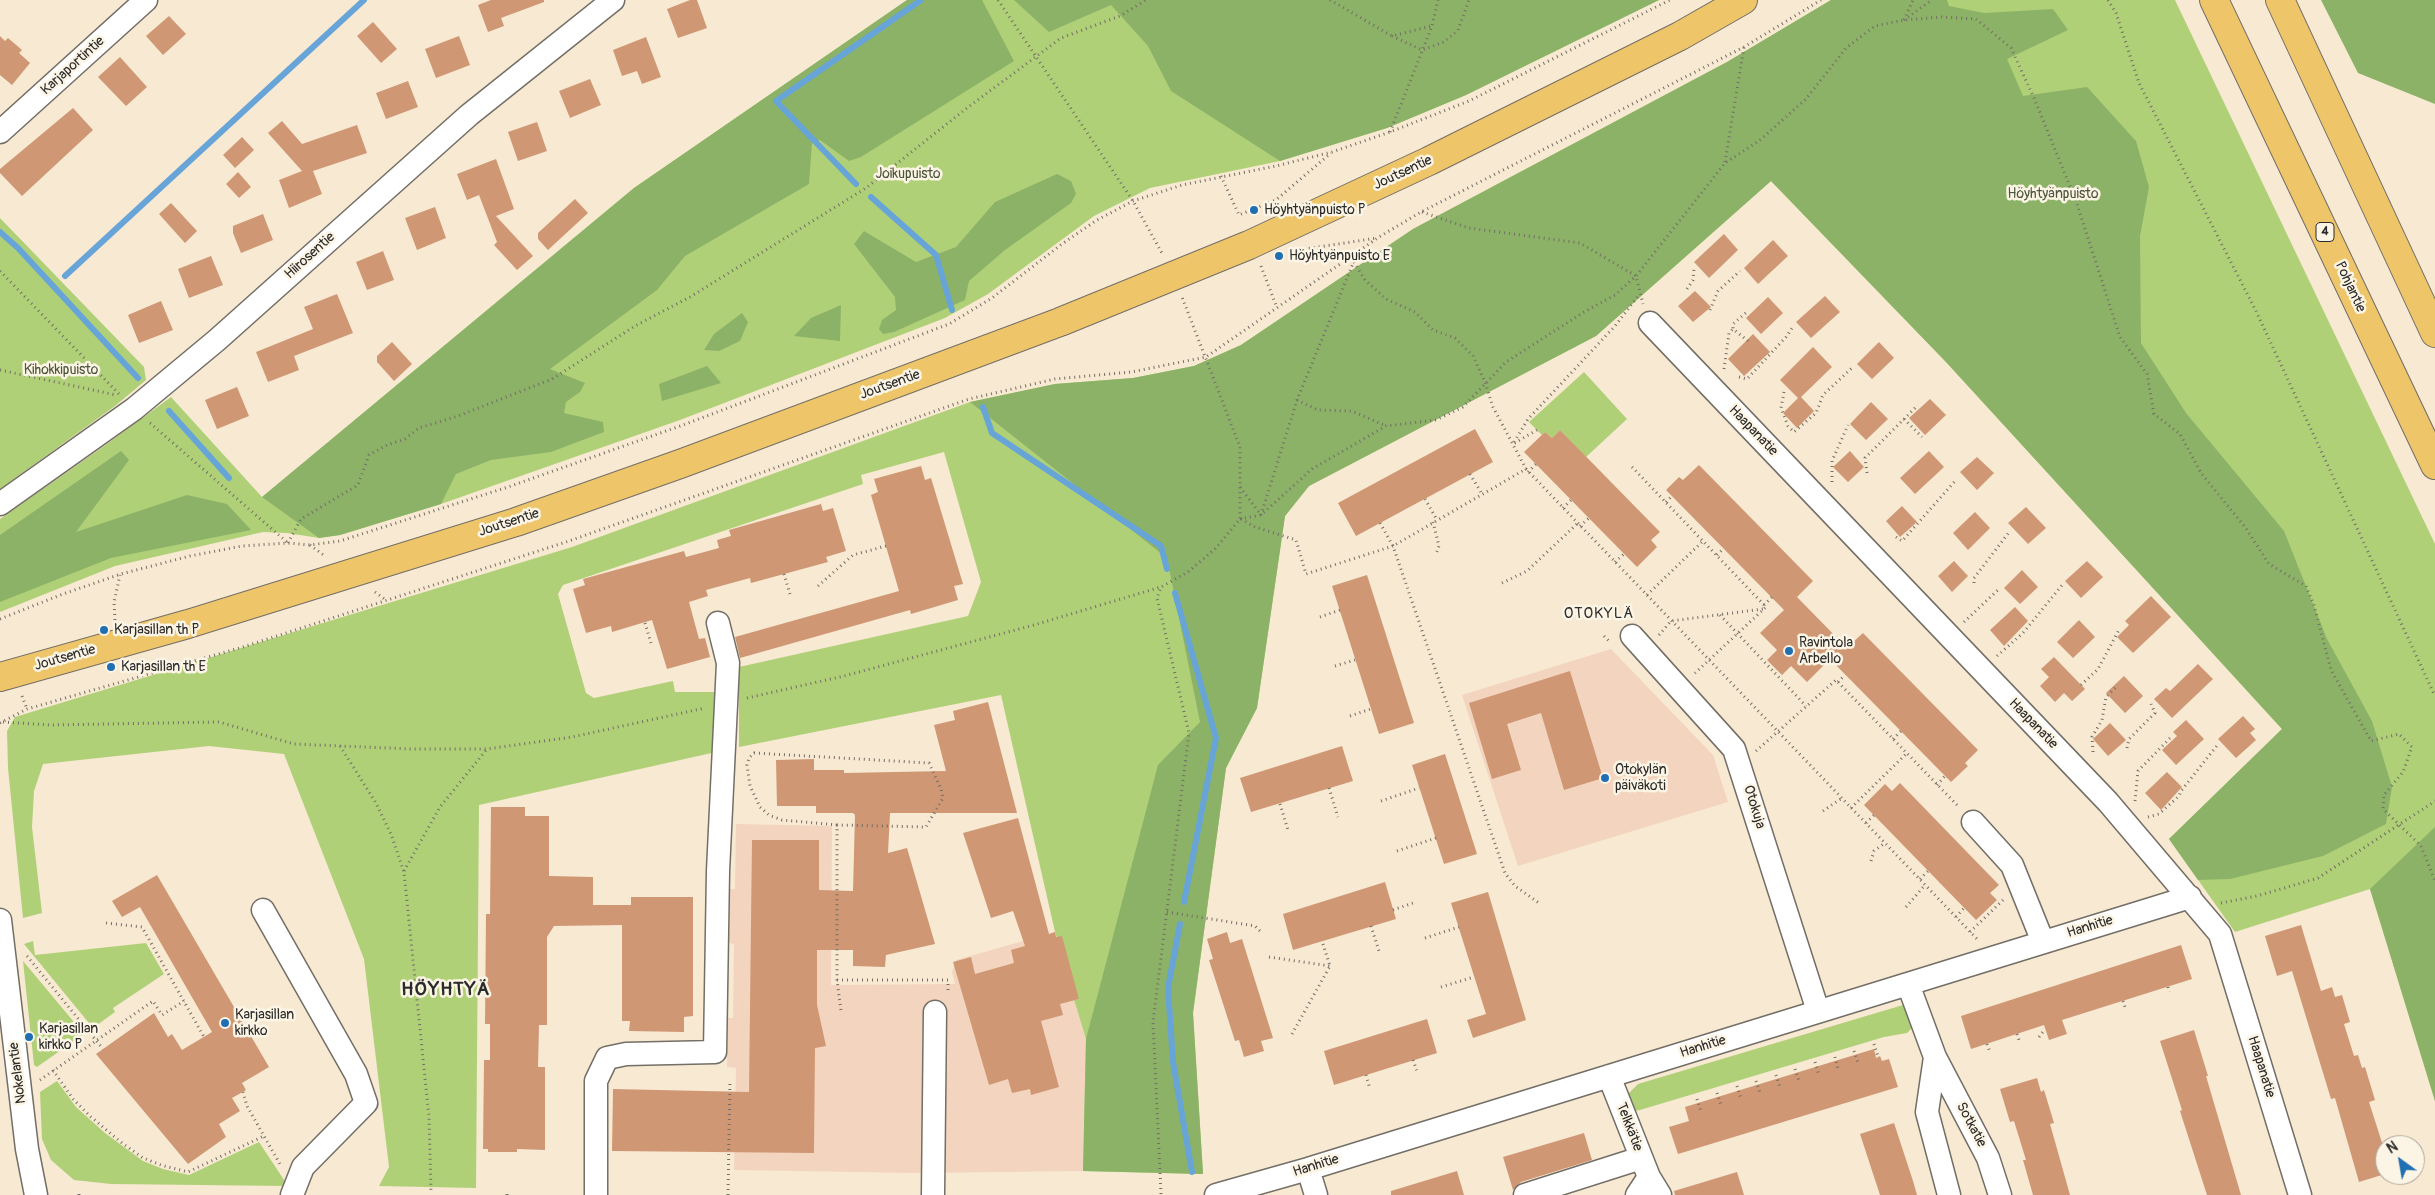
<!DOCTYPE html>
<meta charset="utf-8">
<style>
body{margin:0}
#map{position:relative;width:2435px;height:1195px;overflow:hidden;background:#f8e9d3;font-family:Pangolin,sans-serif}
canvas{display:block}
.north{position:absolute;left:2375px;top:1135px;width:50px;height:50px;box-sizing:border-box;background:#fcf5e5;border:1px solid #a8a49b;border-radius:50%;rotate:328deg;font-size:14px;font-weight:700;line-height:20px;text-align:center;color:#2b2b2b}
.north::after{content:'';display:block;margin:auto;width:18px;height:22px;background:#1f6fb2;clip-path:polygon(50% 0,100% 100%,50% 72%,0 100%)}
</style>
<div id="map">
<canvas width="2435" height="1195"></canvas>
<div class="north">N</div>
</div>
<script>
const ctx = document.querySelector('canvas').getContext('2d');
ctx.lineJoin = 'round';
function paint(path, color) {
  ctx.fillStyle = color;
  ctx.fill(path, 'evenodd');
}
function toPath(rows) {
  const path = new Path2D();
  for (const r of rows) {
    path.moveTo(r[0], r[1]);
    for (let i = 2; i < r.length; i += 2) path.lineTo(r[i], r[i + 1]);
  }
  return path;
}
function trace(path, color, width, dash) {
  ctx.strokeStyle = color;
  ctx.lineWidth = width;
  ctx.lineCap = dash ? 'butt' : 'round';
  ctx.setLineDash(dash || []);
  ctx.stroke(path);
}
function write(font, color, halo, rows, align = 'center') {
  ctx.font = font + ' Pangolin,sans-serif';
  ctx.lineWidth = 5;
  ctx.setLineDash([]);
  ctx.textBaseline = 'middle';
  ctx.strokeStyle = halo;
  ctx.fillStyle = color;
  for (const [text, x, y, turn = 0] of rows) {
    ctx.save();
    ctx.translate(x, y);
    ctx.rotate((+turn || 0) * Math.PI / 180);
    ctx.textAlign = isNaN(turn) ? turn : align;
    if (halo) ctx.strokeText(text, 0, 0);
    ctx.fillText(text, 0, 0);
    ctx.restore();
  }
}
const built = toPath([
 [1611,649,1713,755,1728,802,1518,866,1462,695],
 [736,824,832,826,831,985,955,984,952,972,956,960,1055,932,1079,999,1074,1001,1086,1039,1083,1171,918,1173,734,1170,736,1068,727,1067,728,1018,733,1018,734,944,729,943,730,889,735,889]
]);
const green = toPath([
 [907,0,1659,0,1466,95,1387,128,1280,161,1150,188,1094,216,988,294,945,318,680,420,441,504,340,535,319,538,287,533,263,532,115,566,0,612,0,519,107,444,171,397,262,497,634,188],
 [1831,0,2175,0,2435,544,2435,1101,2370,889,2235,932,2169,839,2282,729,1946,362,1771,181,1596,336,1309,486,1285,516,1257,708,1226,768,1193,1013,1203,1174,1083,1171,1086,1039,1074,1000,1079,999,1055,932,1001,695,739,747,739,667,968,616,981,582,944,452,861,475,863,484,563,585,558,594,586,693,594,698,673,681,675,692,716,692,716,752,479,805,476,1188,379,1186,389,1167,364,959,284,754,209,746,43,764,34,791,32,827,42,913,23,918,8,768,7,731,15,717,572,547,970,402,1055,384,1133,378,1194,366,1241,345,1413,229,1727,62],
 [0,218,144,367,146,380,115,406,0,489],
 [1584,372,1627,419,1586,457,1560,430,1552,438,1545,432,1542,435,1529,422],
 [33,941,35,955,146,943,164,974,113,1008,115,1012,93,1028,24,944],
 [23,961,84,1034,37,1067,34,1065],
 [1903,1005,1906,1007,1912,1028,1907,1033,1884,1037,1640,1110,1634,1111,1627,1095,1638,1084],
 [57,1081,76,1107,105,1133,143,1161,163,1169,189,1175,259,1142,288,1186,111,1184,74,1180,51,1160,42,1139,40,1092]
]);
const forest = toPath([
 [907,0,982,0,1014,61,861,157,849,161,820,140,812,143,809,184,685,256,657,290,550,369,585,383,580,392,566,402,564,413,603,422,604,432,551,452,491,460,456,474,441,504,340,535,319,538,262,497,634,188],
 [1014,0,1659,0,1466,95,1387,128,1280,161,1171,91,1148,46,1111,5,1049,32],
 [1831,0,1947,0,1949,6,1984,13,2053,9,2068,30,2007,59,2023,96,2087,87,2136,141,2149,187,2140,236,2141,343,2186,413,2284,531,2327,639,2372,721,2392,787,2386,824,2323,856,2230,879,2198,880,2169,839,2282,729,1946,362,1771,181,1596,336,1309,486,1285,516,1257,708,1226,768,1193,1013,1203,1174,1083,1171,1086,1039,1158,765,1200,722,1167,558,970,402,1055,384,1133,378,1194,366,1241,345,1413,229,1727,62],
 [2321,0,2435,0,2435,104,2358,73],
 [1057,174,1071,181,1076,194,1071,203,1005,250,969,281,965,300,894,332,883,334,879,329,882,320,896,310,895,297,854,244,864,231,916,262,956,247,995,202],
 [841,305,840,341,794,336,811,318],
 [742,313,748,322,740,341,719,351,704,350,714,334],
 [707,366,721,383,662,401,659,384],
 [121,451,129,460,76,532,187,495,227,504,251,530,111,558,0,602,0,535],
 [2435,827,2435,1101,2370,889]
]);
const stream = toPath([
 [856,184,776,101,921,0],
 [871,197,936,255,952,310],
 [0,232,18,248,138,378],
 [65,276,364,0],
 [983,407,992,433,1161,546,1167,569],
 [169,411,229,478],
 [1175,593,1216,738,1184,902],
 [1180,924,1168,988,1173,1062,1192,1172]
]);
const building = toPath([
 [491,0,544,0,544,2,501,18,504,26,488,32,478,5],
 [690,0,697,0,707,28,678,38,667,9],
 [169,16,186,34,163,55,146,36],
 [373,22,397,49,381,63,357,36],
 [0,36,5,41,8,38,22,50,19,53,30,63,12,85,0,75],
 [459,36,470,65,436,78,425,49],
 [646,37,661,77,642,84,637,71,622,76,613,50],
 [120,57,147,87,126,106,98,77],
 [590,79,601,105,570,118,559,91],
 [408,81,418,107,386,119,376,93],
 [73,108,93,130,22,196,0,173,0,169],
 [282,121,302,144,357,125,367,153,313,171,322,194,289,208,279,180,302,171,268,133],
 [537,122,547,151,518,161,508,132],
 [242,137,254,150,235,168,223,155],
 [496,159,514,209,496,216,533,256,517,270,494,245,497,242,479,195,467,200,457,174],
 [238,172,251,187,239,198,226,184],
 [575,199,588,213,548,250,538,239,538,233],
 [171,203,197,231,185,243,159,214],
 [435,207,446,238,417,250,405,218],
 [263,214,273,240,241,253,233,233,233,226],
 [1724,234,1738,250,1709,278,1694,262],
 [1773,240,1788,256,1758,284,1744,268],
 [383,251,394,280,367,290,356,262],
 [211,256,223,285,189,298,178,269],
 [1695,291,1711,307,1693,322,1678,306],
 [337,294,353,333,294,356,299,370,268,382,256,352,313,329,304,307],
 [1825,296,1840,312,1811,338,1796,322],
 [1768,297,1783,313,1761,334,1746,318],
 [161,301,173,330,139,343,128,315],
 [1753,334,1770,352,1744,376,1728,359],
 [392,342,412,364,394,381,377,362,377,356],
 [1879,342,1894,358,1872,379,1857,364],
 [1813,347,1832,367,1801,397,1814,411,1797,428,1783,413,1798,398,1780,380],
 [237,387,249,416,217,429,205,400],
 [1930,399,1946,415,1925,435,1909,418],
 [1871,402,1888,419,1866,440,1850,424],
 [1475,429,1493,462,1356,536,1338,503],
 [1560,430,1660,532,1651,540,1657,547,1637,567,1524,452,1545,432,1552,438],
 [1850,451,1864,467,1848,482,1833,467],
 [1929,451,1944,467,1915,494,1900,478],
 [1977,457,1994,473,1977,490,1960,472],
 [1699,465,1813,581,1797,597,1844,645,1849,641,1851,644,1863,633,1978,750,1965,763,1968,766,1951,782,1830,659,1807,682,1791,666,1782,675,1767,660,1777,650,1760,633,1784,610,1666,490,1679,477,1683,480],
 [921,466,925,480,931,478,963,584,954,586,958,600,911,614,910,610,740,658,735,637,899,591,871,495,878,492,874,479],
 [821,504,823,511,833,508,846,551,826,557,828,562,751,583,750,578,706,590,708,596,689,602,699,639,705,638,710,657,667,669,652,620,612,632,611,626,586,633,573,589,585,585,583,579,684,551,686,557,719,548,717,540,731,536,729,530],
 [1902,506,1917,522,1900,537,1886,521],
 [2026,507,2046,528,2028,544,2008,523],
 [1975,512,1990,528,1968,550,1953,533],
 [1954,561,1968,576,1952,592,1938,576],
 [2087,561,2103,577,2081,598,2065,581],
 [2022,570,2038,587,2020,604,2004,588],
 [1367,575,1414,723,1379,734,1332,586],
 [2151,596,2171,617,2133,653,2117,637,2129,625,2125,621],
 [2015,607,2028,621,2004,646,1990,630],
 [2079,620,2095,637,2073,658,2057,642],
 [2054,657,2085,689,2072,701,2064,693,2055,702,2040,686,2049,677,2041,669],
 [2198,664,2213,679,2172,718,2154,699,2166,688,2170,691],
 [1570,671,1603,778,1564,790,1541,713,1507,724,1521,770,1492,779,1469,703],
 [2124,676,2143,696,2125,713,2106,693],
 [988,702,1017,813,890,813,888,853,907,848,935,944,886,955,885,967,853,966,853,950,817,950,817,1005,826,1046,815,1048,814,1153,612,1151,613,1089,749,1092,752,840,819,840,819,890,853,891,855,815,853,813,816,813,816,806,777,806,776,760,814,759,814,770,844,770,844,773,946,771,934,725,955,720,953,711],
 [2243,716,2255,729,2250,733,2256,740,2236,758,2218,739],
 [2186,720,2204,739,2176,765,2162,750,2177,736,2173,732],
 [2110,723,2126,740,2108,756,2093,739],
 [1342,746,1353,781,1251,812,1240,778],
 [1445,754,1477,854,1444,864,1412,765],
 [2167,772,2182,787,2161,810,2145,793],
 [1900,783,1999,885,1990,893,1997,900,1976,920,1864,805,1885,784,1892,791],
 [491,807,525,807,525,816,549,816,549,876,593,877,593,905,631,905,631,897,693,897,693,1016,684,1017,684,1032,629,1031,630,1021,622,1021,622,925,554,926,547,937,547,1025,539,1025,538,1067,545,1067,545,1150,517,1149,517,1152,488,1152,488,1149,483,1149,484,1060,490,1060,490,1024,485,1024,486,914,490,914],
 [1018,818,1049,934,1055,932,1056,937,1062,936,1079,999,1060,1004,1063,1015,1041,1021,1059,1087,1031,1095,1030,1089,1012,1093,1008,1079,989,1085,953,962,971,957,975,974,1014,963,1011,950,1025,946,1013,911,991,918,963,833],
 [157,875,269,1067,242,1083,246,1090,232,1098,240,1111,219,1124,226,1137,188,1164,96,1054,154,1013,168,1037,172,1034,182,1050,212,1032,140,907,122,917,112,901],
 [1385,882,1396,919,1293,950,1283,914],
 [1488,892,1526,1020,1473,1038,1467,1020,1486,1014,1451,903],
 [2301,925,2321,991,2332,987,2335,997,2342,995,2350,1022,2344,1024,2354,1056,2358,1055,2362,1068,2365,1067,2375,1100,2369,1102,2385,1152,2385,1174,2359,1182,2335,1098,2331,1099,2292,971,2277,976,2265,936],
 [1227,932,1230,943,1242,939,1273,1038,1261,1041,1264,1051,1244,1057,1239,1040,1235,1041,1209,960,1213,959,1207,939],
 [2181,945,2192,979,2062,1020,2067,1034,2049,1040,2044,1025,1971,1049,1961,1016],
 [1427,1019,1437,1053,1334,1085,1324,1051],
 [2194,1030,2208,1076,2206,1076,2241,1195,2207,1195,2180,1111,2182,1110,2160,1041],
 [1874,1049,1876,1058,1880,1056,1882,1061,1889,1059,1898,1087,1678,1154,1669,1127,1689,1121,1685,1107],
 [2037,1078,2041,1092,2044,1090,2054,1123,2050,1124,2070,1195,2033,1195,2023,1160,2026,1160,2014,1121,2010,1122,2000,1089],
 [1894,1123,1913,1181,1917,1195,1880,1195,1860,1134],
 [1584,1133,1592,1160,1521,1182,1513,1190,1503,1157],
 [1457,1171,1464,1195,1391,1195,1391,1191],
 [1737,1172,1744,1195,1675,1195,1674,1191]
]);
const path = toPath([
 [998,0,1133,201,1163,255],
 [1330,0,1392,36,1431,26],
 [2108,0,2116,13,2139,83,2256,311,2435,696],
 [1904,20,1932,0],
 [1904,20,1913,0],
 [1392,36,1422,50,1444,42,1458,30,1469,0],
 [1390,132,1432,26,1438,0],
 [1725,162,1744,47],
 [1221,176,1239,215,1276,200,1331,153],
 [1422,212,1469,228,1580,243,1636,276,1643,304],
 [1299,250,1377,238],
 [1354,262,1365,280,1386,299,1415,312,1433,330,1455,338,1473,356,1485,382,1493,407,1526,469],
 [1261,266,1277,308],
 [0,271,119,394],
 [1687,289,1693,280,1694,269],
 [1710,310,1718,291,1740,271],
 [1748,341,1733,329,1733,324,1748,311],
 [1724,369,1729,333,1733,329],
 [0,370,116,395],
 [1739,377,1747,379,1786,337,1794,325],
 [1784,392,1781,408,1788,426,1794,432,1816,413,1823,395,1854,366],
 [1297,400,1318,410,1352,411,1386,426],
 [1904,419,1922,437],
 [150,423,288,543],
 [1537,430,1513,444,1528,419,1615,326,1639,295],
 [1632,467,1766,607,1694,674],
 [1528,472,1536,464],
 [1867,473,1865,458,1918,405],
 [1470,474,1482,494],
 [1832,482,1832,461,1848,425],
 [1240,487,1261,515],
 [1425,499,1437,520],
 [1666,502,1672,496],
 [1563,508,1571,500],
 [1261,515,1297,400,1354,261],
 [1240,519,1261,515,1312,469,1386,426,1436,420,1463,407,1506,362,1584,312,1615,295,1636,276,1725,163,1759,141,1806,99,1846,48,1875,26,1904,20,1942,17,1976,19,2011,48,2034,98,2076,201,2120,337,2147,374,2154,414,2180,434,2201,473,2245,527,2269,564,2306,586,2314,605,2331,670,2371,741,2399,734,2412,747,2403,772,2384,795,2383,809,2421,846,2435,881],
 [1241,519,1255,527,1296,540,1306,574,1393,546,1505,873,1515,886,1539,903],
 [1433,522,1439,546,1436,554],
 [1380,523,1393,546,1526,469,1979,941],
 [1580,526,1589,518],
 [1896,537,1902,541,1956,480],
 [288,543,301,519,358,485,369,455,387,445,405,439,419,428,458,416,552,379,635,326,690,297,866,188,967,108,1061,38,1120,16,1146,0],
 [310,545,325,556],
 [1717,555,1724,548],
 [1615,562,1624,554],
 [784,574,790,594],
 [1502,583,1527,571,1578,523],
 [1974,583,1974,578,2010,531],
 [818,586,853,555,886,546],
 [375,592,386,600],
 [1647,595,1703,541],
 [1764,605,1772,597],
 [1720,615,1806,706],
 [1320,617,1340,610],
 [0,619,63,594,121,574,190,556,242,546,288,543,310,545,340,541,508,487,683,425,949,324,992,298,1062,244,1097,220,1133,201,1182,185,1276,166,1332,152,1390,132,1469,101,1670,0],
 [115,620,114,602,120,575],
 [1964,622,2000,588],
 [645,623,651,643],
 [1659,635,1671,621,1763,609],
 [1604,636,1611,643],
 [1997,656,2023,633,2063,584],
 [1335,666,1355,660],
 [1838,682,1845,675],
 [2081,685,2098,669,2120,628],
 [22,696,27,709],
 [747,698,844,676,1034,625,1161,587],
 [1350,716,1371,709],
 [3,722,50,725,219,722,294,744,412,749,487,749,572,737,705,708],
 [0,723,27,709,243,647,569,541,969,399,1055,379,1131,372,1206,357,1379,237,1421,212,1744,47,1821,0],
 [1893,739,1901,731],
 [340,746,376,803,391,834,404,872,429,1117,431,1192],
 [2127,748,2129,739,2155,713,2151,704],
 [1756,751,1836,680,1959,807],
 [2093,752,2092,737,2102,720,2106,697,2116,687],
 [1937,785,1945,776],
 [1329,788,1338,817],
 [1381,801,1419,788],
 [2135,801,2138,771,2171,737],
 [1280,804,1288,830],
 [1851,808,1907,753],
 [1823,811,1842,798],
 [2148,817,2159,814,2179,796,2181,791,2219,743],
 [1866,823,1874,815],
 [837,825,782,820,769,815,760,807,750,786,747,765,749,758,754,753,929,763,941,789,943,798,926,827,837,825,837,980,841,1011],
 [1397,851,1436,838],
 [1871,861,1874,851,1885,843],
 [404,871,440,807,487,749],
 [1920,879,1928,871],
 [2221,903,2257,896,2318,878,2435,801],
 [1906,907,1925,885],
 [1393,910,1413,903],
 [1167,912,1255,926,1262,933],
 [1956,917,1964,908],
 [106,923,142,927,204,1037],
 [1371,926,1379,951],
 [1970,932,2004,899],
 [1425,938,1459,927],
 [27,956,103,1049],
 [1269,957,1330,966],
 [837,980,948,980,948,994],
 [1441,987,1474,977],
 [2168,987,2169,992],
 [2123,1001,2125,1007],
 [1292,1034,1330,966,1322,941],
 [2017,1034,2020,1043],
 [2039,1037,2045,1029],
 [1874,1044,1878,1057],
 [1987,1044,1990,1052],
 [1854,1051,1858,1063],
 [1835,1057,1838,1069],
 [1413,1060,1418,1074],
 [1815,1062,1819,1075],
 [1795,1069,1799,1081],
 [53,1070,73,1099,91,1117,122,1143,143,1158,161,1165,188,1172,264,1136],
 [1366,1075,1370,1089],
 [1776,1075,1780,1087],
 [40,1080,153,1001,162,1015,184,1001],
 [1756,1081,1760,1093],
 [1737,1086,1741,1099],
 [243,1092,247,1106,281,1166],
 [1717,1093,1721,1105],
 [1697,1099,1701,1111],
 [79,1194,79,1195],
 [1161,1194,1153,1022,1189,733,1157,598,1161,587,1188,572,1216,548,1240,519,1240,447,1182,297],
 [507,1195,507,1193],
 [728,1195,730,1080]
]);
const minor = toPath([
 [0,132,146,0],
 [1650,323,2108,802,2220,934,2300,1195],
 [0,504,134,409,217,340,469,115,613,0],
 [1632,636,1734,749,1818,1011],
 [1973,822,2012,865,2043,942],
 [263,910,356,1074,366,1103,303,1167,292,1195],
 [0,920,27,1149,36,1195],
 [1908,984,1935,1057,1988,1158,2000,1195],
 [1935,1057,1927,1112,1949,1195],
 [1609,1076,1649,1177,1660,1195],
 [1308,1169,1316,1195],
 [596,1195,596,1081,607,1058,626,1054,715,1052,718,871,728,663,718,623],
 [933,1195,935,1012],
 [1216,1195,1308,1169,2190,897],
 [1525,1195,1641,1158],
 [1637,1195,1649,1177]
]);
const major = toPath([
 [0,677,188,624,516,522,680,464,1060,322,1249,245,1429,161,1680,36,1743,0]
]);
const highway = toPath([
 [2214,0,2435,465],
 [2280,0,2435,333]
]);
const markers = [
 [1254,210,5,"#1f6fb2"],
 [1279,256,5,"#1f6fb2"],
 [104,630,5,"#1f6fb2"],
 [1789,651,5,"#1f6fb2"],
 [111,667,5,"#1f6fb2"],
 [1605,778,5,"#1f6fb2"],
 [225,1023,5,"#1f6fb2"],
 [29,1037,5,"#1f6fb2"]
];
const shields = [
 [2325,232,18]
];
const shieldNames = [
 ["4",2325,232]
];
const streetNames = [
 ["Karjaportintie",73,66,-42],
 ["Joutsentie",1403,173,-25],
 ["Hiirosentie",310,256,-42],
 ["Pohjantie",2350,287,65],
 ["Joutsentie",890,385,-20],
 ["Haapanatie",1753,431,46],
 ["Joutsentie",509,523,-18],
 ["Joutsentie",65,658,-16],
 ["Haapanatie",2033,724,46],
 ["Otokuja",1754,807,73],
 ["Hanhitie",2090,927,-17],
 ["Hanhitie",1703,1047,-17],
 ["Haapanatie",2261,1067,73],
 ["Nokelantie",18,1073,-97],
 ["Sotkatie",1971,1125,62],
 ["Telkkätie",1629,1127,69],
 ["Hanhitie",1316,1166,-17]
];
const parkNames = [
 ["Joikupuisto",908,174],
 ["Höyhtyänpuisto",2053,194],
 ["Kihokkipuisto",61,370]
];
const poiNames = [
 ["Höyhtyänpuisto P",1264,210],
 ["Höyhtyänpuisto E",1289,256],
 ["Karjasillan th P",114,630],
 ["Ravintola",1799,643],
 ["Arbello",1799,659],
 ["Karjasillan th E",121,667],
 ["Otokylän",1615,770],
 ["päiväkoti",1615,786],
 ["Karjasillan",235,1015],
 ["kirkko",235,1031],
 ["Karjasillan",39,1029],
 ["kirkko P",39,1045]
];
const neighbourhoodNames = [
 ["OTOKYLÄ",1599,614]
];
const districtNames = [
 ["HÖYHTYÄ",446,990]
];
paint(built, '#f3d4bf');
paint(green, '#b0d078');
paint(forest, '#8cb268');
trace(stream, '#67a4d8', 6);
paint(building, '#cf9774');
trace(minor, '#736e66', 25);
trace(major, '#736e66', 30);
trace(highway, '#736e66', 30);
trace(path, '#736e66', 3, [1, 4]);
trace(minor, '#fff', 22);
trace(major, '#eec569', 28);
trace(highway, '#eec569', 28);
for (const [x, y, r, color] of markers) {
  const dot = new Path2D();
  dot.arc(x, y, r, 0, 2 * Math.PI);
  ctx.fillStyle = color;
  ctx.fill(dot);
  trace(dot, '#fcf5e5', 2);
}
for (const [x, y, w] of shields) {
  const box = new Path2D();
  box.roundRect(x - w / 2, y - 9.5, w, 19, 4);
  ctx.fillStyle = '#fcf5e5';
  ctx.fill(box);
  trace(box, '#2b2b2b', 1);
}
write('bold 12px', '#2b2b2b', null, shieldNames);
write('14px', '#2b2b2b', '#fcf5e5', streetNames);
write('14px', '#4c543e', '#fcf5e5', parkNames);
write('14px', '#2b2b2b', '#fcf5e5', poiNames, 'left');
ctx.letterSpacing = '1px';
write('15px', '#2b2b2b', '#fcf5e5', neighbourhoodNames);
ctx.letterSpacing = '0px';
ctx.letterSpacing = '1px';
write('bold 19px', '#2b2b2b', '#fcf5e5', districtNames);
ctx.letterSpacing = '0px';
</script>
